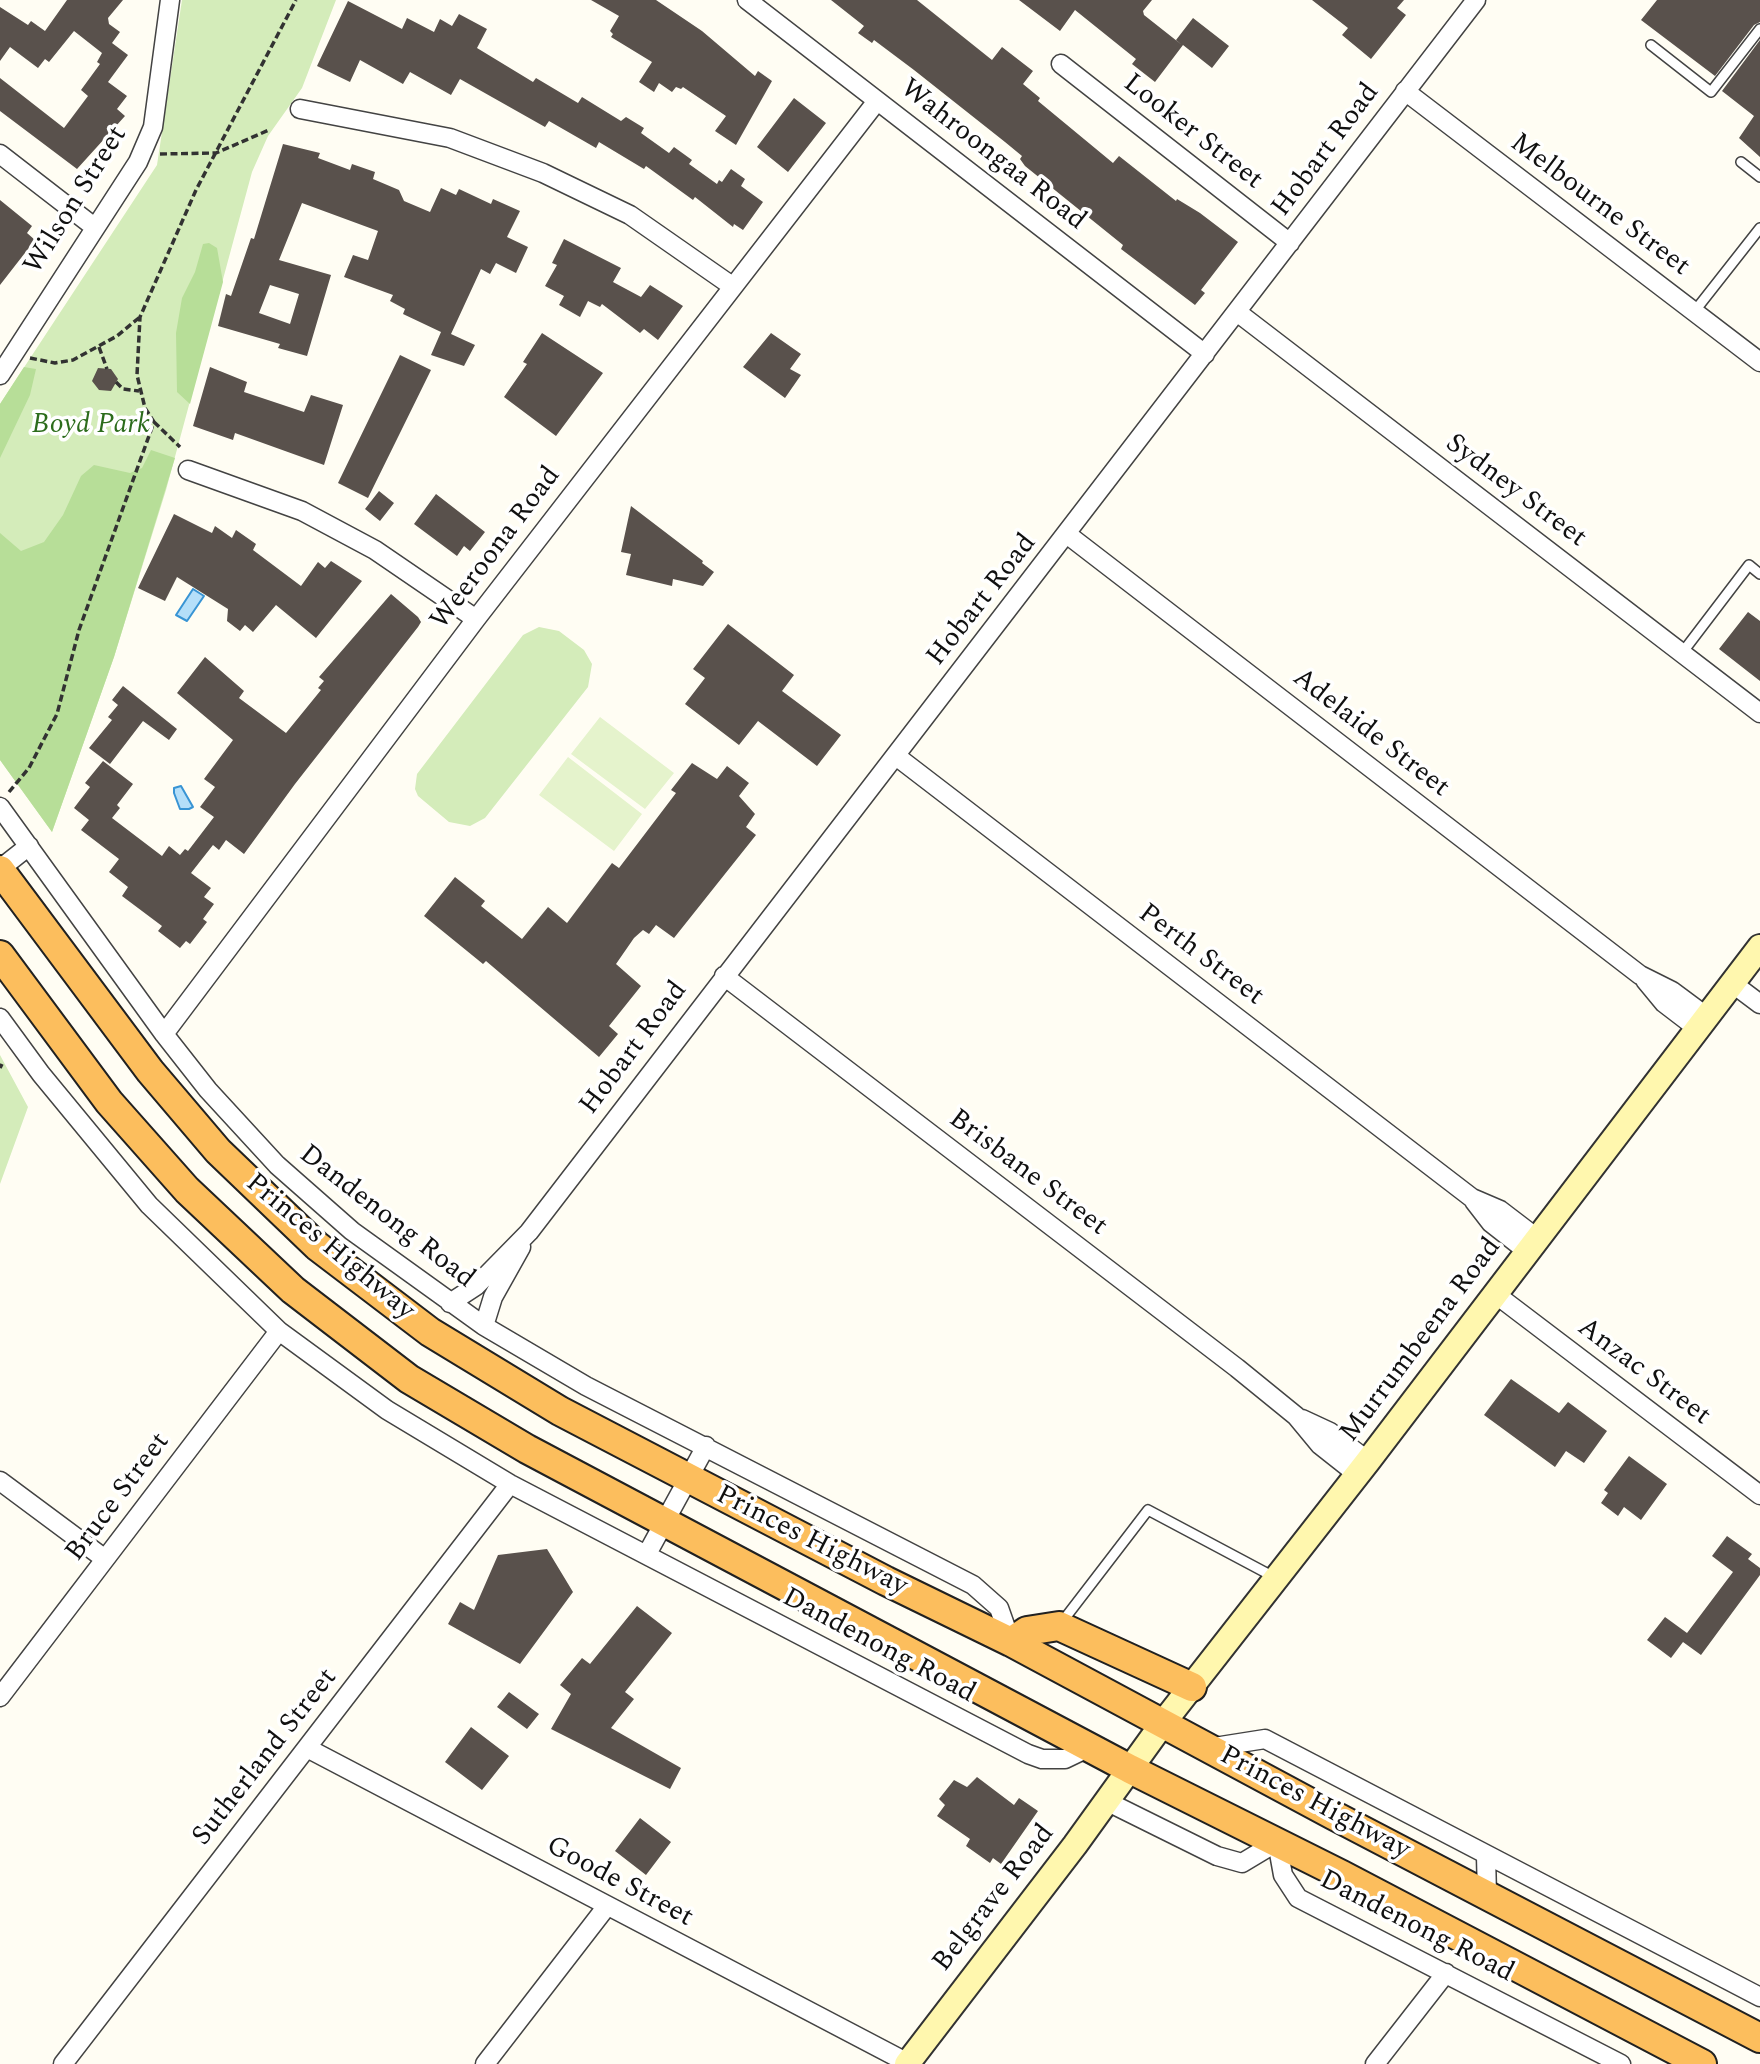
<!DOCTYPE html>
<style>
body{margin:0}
canvas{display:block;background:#fffdf3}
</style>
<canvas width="1760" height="2064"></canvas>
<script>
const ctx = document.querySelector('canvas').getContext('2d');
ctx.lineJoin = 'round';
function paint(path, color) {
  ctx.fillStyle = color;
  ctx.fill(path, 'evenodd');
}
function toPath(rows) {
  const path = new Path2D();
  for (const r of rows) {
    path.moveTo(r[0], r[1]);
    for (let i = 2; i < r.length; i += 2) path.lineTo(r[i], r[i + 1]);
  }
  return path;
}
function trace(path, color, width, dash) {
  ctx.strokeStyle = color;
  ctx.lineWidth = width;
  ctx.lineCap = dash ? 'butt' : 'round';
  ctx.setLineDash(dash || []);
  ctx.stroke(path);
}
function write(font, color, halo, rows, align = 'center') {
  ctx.font = font + ' Spectral,serif';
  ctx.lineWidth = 7;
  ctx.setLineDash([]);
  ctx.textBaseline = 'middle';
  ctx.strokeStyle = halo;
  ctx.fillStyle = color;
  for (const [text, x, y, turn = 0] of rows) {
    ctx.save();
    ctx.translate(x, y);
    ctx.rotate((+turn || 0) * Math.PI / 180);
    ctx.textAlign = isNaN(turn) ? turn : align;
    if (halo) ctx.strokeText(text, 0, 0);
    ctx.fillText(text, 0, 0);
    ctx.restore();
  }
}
const green = toPath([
 [182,0,336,0,302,88,268,136,252,172,166,490,114,657,52,832,0,760,0,404,157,165],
 [539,627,559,631,584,650,592,664,588,687,485,818,470,826,449,822,418,796,415,789,417,774,523,635],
 [0,1055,28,1107,0,1184]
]);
const forest = toPath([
 [209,243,217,248,223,282,190,404,177,392,176,333,182,298,195,272,203,244],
 [24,367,36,369,30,395,0,458,0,404],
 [151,450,175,458,114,657,52,832,0,760,0,533,21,551,44,542,63,515,81,476,94,465,130,473,142,468]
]);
const pitch = toPath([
 [600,717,674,773,645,809,571,754],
 [568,757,642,814,614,851,539,795]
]);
const water = toPath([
 [193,589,204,596,187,621,176,615,193,589],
 [181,786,193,807,189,809,180,809,174,793,174,788,181,786]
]);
const building = toPath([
 [67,0,123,0,108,18,109,24,120,32,112,43,128,55,108,82,127,96,117,109,125,116,77,169,0,111,0,78,64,128,88,96,81,90,100,64,97,62,102,53,74,31,49,62,45,59,38,68,10,47,0,61,0,7,28,25,31,21,45,31],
 [591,0,656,0,702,31,755,76,758,71,772,81,736,145,715,131,726,116,683,87,681,89,676,87,672,92,659,83,654,92,639,82,652,62,611,37,613,34,610,31,619,16],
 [831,0,917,0,992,60,1002,47,1033,71,1023,84,1040,98,1038,101,1113,163,1119,156,1176,201,1177,199,1200,213,1238,242,1201,290,1205,293,1195,305,1121,249,1123,245,1025,166,1020,159,1022,156,1005,142,914,70,874,40,872,43,858,33,864,26],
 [1019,0,1152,0,1143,11,1144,15,1182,45,1176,40,1193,18,1229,46,1212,68,1183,45,1155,82,1132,64,1136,59,1075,10,1060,31],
 [1312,0,1404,0,1397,8,1406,15,1371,59,1342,35,1348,28],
 [1657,0,1760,0,1760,22,1754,25,1715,76,1641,20],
 [348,1,402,29,407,18,434,32,440,19,452,26,459,14,487,29,477,48,533,82,536,78,578,103,582,97,621,121,626,117,644,128,641,133,669,153,674,147,692,160,689,164,717,184,719,180,722,182,731,169,745,179,741,186,763,202,743,230,734,224,733,227,695,197,693,200,646,166,644,169,599,142,596,148,549,121,545,127,460,79,451,95,410,72,403,84,360,60,350,82,317,66],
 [1760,40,1760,157,1739,138,1754,116,1722,91],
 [794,98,826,123,788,172,757,147],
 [283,144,320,153,318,158,350,170,352,164,375,172,373,179,399,190,404,201,430,212,441,188,456,195,459,189,491,204,493,199,520,211,507,237,528,247,516,273,496,263,490,274,481,269,451,334,475,345,464,366,431,355,441,332,403,314,405,309,390,301,393,295,344,277,353,255,368,260,378,231,302,203,279,260,331,275,307,356,278,348,280,344,218,326,226,294,231,296,251,238,254,239],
 [270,285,299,294,290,324,259,313],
 [0,200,32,226,27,233,35,240,0,285],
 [564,239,621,268,613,282,641,297,650,285,683,306,658,340,644,329,640,333,602,304,600,307,588,301,580,317,559,305,564,296,545,286,557,265,552,263],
 [542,333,603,373,556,436,504,397,527,364,523,362],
 [771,333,801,354,790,369,801,375,785,398,743,367],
 [400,355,431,370,368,498,338,483],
 [210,367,247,382,244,392,304,412,311,395,343,405,324,465,235,433,233,440,193,426],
 [98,368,111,369,118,379,111,391,99,390,92,381],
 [379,491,394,503,380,521,365,509],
 [436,494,485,532,470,551,464,546,457,556,414,524],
 [631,506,703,561,702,563,714,572,703,586,673,579,672,586,626,575,631,554,621,552],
 [174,514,212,533,215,526,232,538,236,530,256,544,253,550,301,586,318,562,325,568,331,561,362,581,316,638,276,605,253,632,245,625,240,631,227,621,228,609,177,577,165,601,138,588],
 [391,594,418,617,421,622,418,627,295,784,244,854,226,840,219,850,213,845,191,873,211,888,204,897,214,904,203,919,207,922,190,944,186,941,180,948,158,931,162,926,122,896,128,887,109,872,119,859,81,830,89,820,74,808,90,787,85,783,103,761,133,784,117,805,120,808,112,818,162,856,169,846,180,855,185,849,188,851,214,817,200,807,215,787,204,779,233,740,177,693,205,657,244,691,239,698,286,733,321,690,318,688,324,681,319,677],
 [1748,612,1760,621,1760,681,1719,649],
 [728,624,794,675,782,691,841,735,817,766,758,721,739,745,685,704,705,678,693,669],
 [123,686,177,729,169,740,143,721,110,764,89,748,112,720,108,717,118,705,112,700],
 [692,763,717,779,727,766,749,783,739,796,755,814,746,827,756,835,674,938,656,925,649,934,643,930,634,938,616,964,641,986,609,1026,618,1034,599,1057,486,961,483,964,424,916,455,877,485,901,481,906,522,939,548,907,567,923,612,863,619,868,676,793,671,790],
 [1511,1379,1559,1413,1568,1402,1607,1431,1584,1463,1566,1451,1555,1467,1484,1415],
 [1629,1456,1667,1484,1641,1520,1624,1507,1618,1516,1601,1503,1608,1493,1604,1490],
 [1727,1536,1752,1554,1748,1559,1760,1568,1760,1575,1701,1655,1683,1642,1671,1658,1647,1640,1665,1617,1687,1633,1733,1572,1712,1556],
 [547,1549,573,1592,520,1664,448,1624,460,1602,474,1610,498,1555],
 [637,1606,672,1633,625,1692,634,1699,611,1728,681,1768,670,1789,551,1729,571,1694,560,1685,582,1658,590,1664],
 [509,1692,539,1714,527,1729,497,1707],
 [471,1727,509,1756,482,1790,445,1762],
 [977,1777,1014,1805,1019,1798,1038,1811,1001,1864,993,1858,990,1863,966,1846,970,1839,937,1816,945,1805,939,1799,954,1780,967,1787],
 [640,1818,671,1842,646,1875,615,1851]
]);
const path = toPath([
 [160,154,216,153,269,130],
 [99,347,107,369],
 [30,358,55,363,73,360,117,336,140,317],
 [116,382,123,389,139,391],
 [154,422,180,447],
 [9,792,29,768,57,714,79,630,154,422,145,408,137,375,140,317,196,190,296,0],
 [0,1068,2,1064]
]);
const service = toPath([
 [1651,45,1711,92,1760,29],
 [1741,162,1760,177],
 [1694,312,1760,228],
 [1682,653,1749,565,1760,574],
 [1062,1622,1148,1510,1274,1577]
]);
const minor = toPath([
 [747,0,1205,354],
 [1061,64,1290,243],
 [1405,91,1760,362],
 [300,109,450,138,543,173,630,215,732,286],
 [0,154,93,226],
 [1237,312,1760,713],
 [0,375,138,162,153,127,170,0],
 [188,470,302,511,375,550,476,619],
 [1068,535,1640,975,1672,991,1707,1017],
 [896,756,1472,1198,1500,1210,1538,1239],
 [0,807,164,1034,208,1090,277,1165,352,1231,484,1326,586,1386,973,1585,999,1608,1011,1642],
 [0,869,29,846],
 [724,976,1237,1368,1296,1416,1320,1445,1358,1475],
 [1645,980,1664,1003,1698,1029],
 [1732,983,1760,1004],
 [0,1018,41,1074,149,1205,279,1331,387,1410,510,1484,1028,1754,1042,1759,1065,1759,1090,1747],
 [164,1034,476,619,877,101],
 [1474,1201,1491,1223,1528,1252],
 [1494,1293,1760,1495],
 [450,1303,476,1286,529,1232,1476,0],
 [484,1326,493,1297,521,1247],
 [1302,1419,1330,1432,1368,1461],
 [0,1481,105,1559],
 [647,1554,706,1446],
 [0,1697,279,1331],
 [307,1748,908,2063],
 [1208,1748,1265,1739,1760,1997],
 [1106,1801,1217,1856,1242,1863,1277,1842,1283,1875,1298,1898,1621,2064],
 [1486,1856,1487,1895],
 [63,2064,510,1484],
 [485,2064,607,1906],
 [1375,2064,1446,1973]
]);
const secondary = toPath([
 [907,2064,1075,1845,1163,1723,1368,1461,1760,947]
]);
const trunk = toPath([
 [0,870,150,1071,218,1151,317,1246,430,1332,560,1411,886,1581,1011,1642,1333,1815,1760,2038],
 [0,955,109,1102,187,1190,293,1290,409,1379,527,1449,1130,1769,1342,1875,1702,2064],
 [1011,1642,1027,1631,1059,1626,1192,1687]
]);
const streetNames = [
 ["Looker Street",1192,133,38],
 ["Hobart Road",1327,151,-53],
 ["Wahroongaa Road",992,156,38],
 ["Wilson Street",77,201,-58],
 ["Melbourne Street",1599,206,37],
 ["Sydney Street",1515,492,37],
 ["Weeroona Road",497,549,-53],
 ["Hobart Road",983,601,-52],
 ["Adelaide Street",1370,734,38],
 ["Perth Street",1200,956,37],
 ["Hobart Road",635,1049,-53],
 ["Brisbane Street",1027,1174,37],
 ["Dandenong Road",386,1218,38],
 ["Princes Highway",329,1248,40],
 ["Murrumbeena Road",1422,1341,-53],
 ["Anzac Street",1643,1373,37],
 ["Bruce Street",119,1498,-53],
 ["Princes Highway",811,1542,27],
 ["Dandenong Road",878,1647,28],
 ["Sutherland Street",266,1758,-52],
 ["Princes Highway",1314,1804,28],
 ["Goode Street",619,1883,28],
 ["Belgrave Road",995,1899,-52],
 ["Dandenong Road",1416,1928,27]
];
const parkNames = [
 ["Boyd Park",91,427]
];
paint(green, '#d4ecba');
paint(forest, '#b7de98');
paint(pitch, '#e5f3cc');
paint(water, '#b5dff9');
trace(water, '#3894d4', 2);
paint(building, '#59514c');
trace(service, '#434343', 12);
trace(minor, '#434343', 21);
trace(secondary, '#323232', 28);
trace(trunk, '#212121', 32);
trace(path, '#323232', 3.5, [7, 3.5]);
trace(service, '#fff', 9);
trace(minor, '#fff', 18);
trace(secondary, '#fff7ae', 24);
trace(trunk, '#fcbe5d', 28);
write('28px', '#101010', '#fff', streetNames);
write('italic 28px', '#2c6c1c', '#fff', parkNames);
</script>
